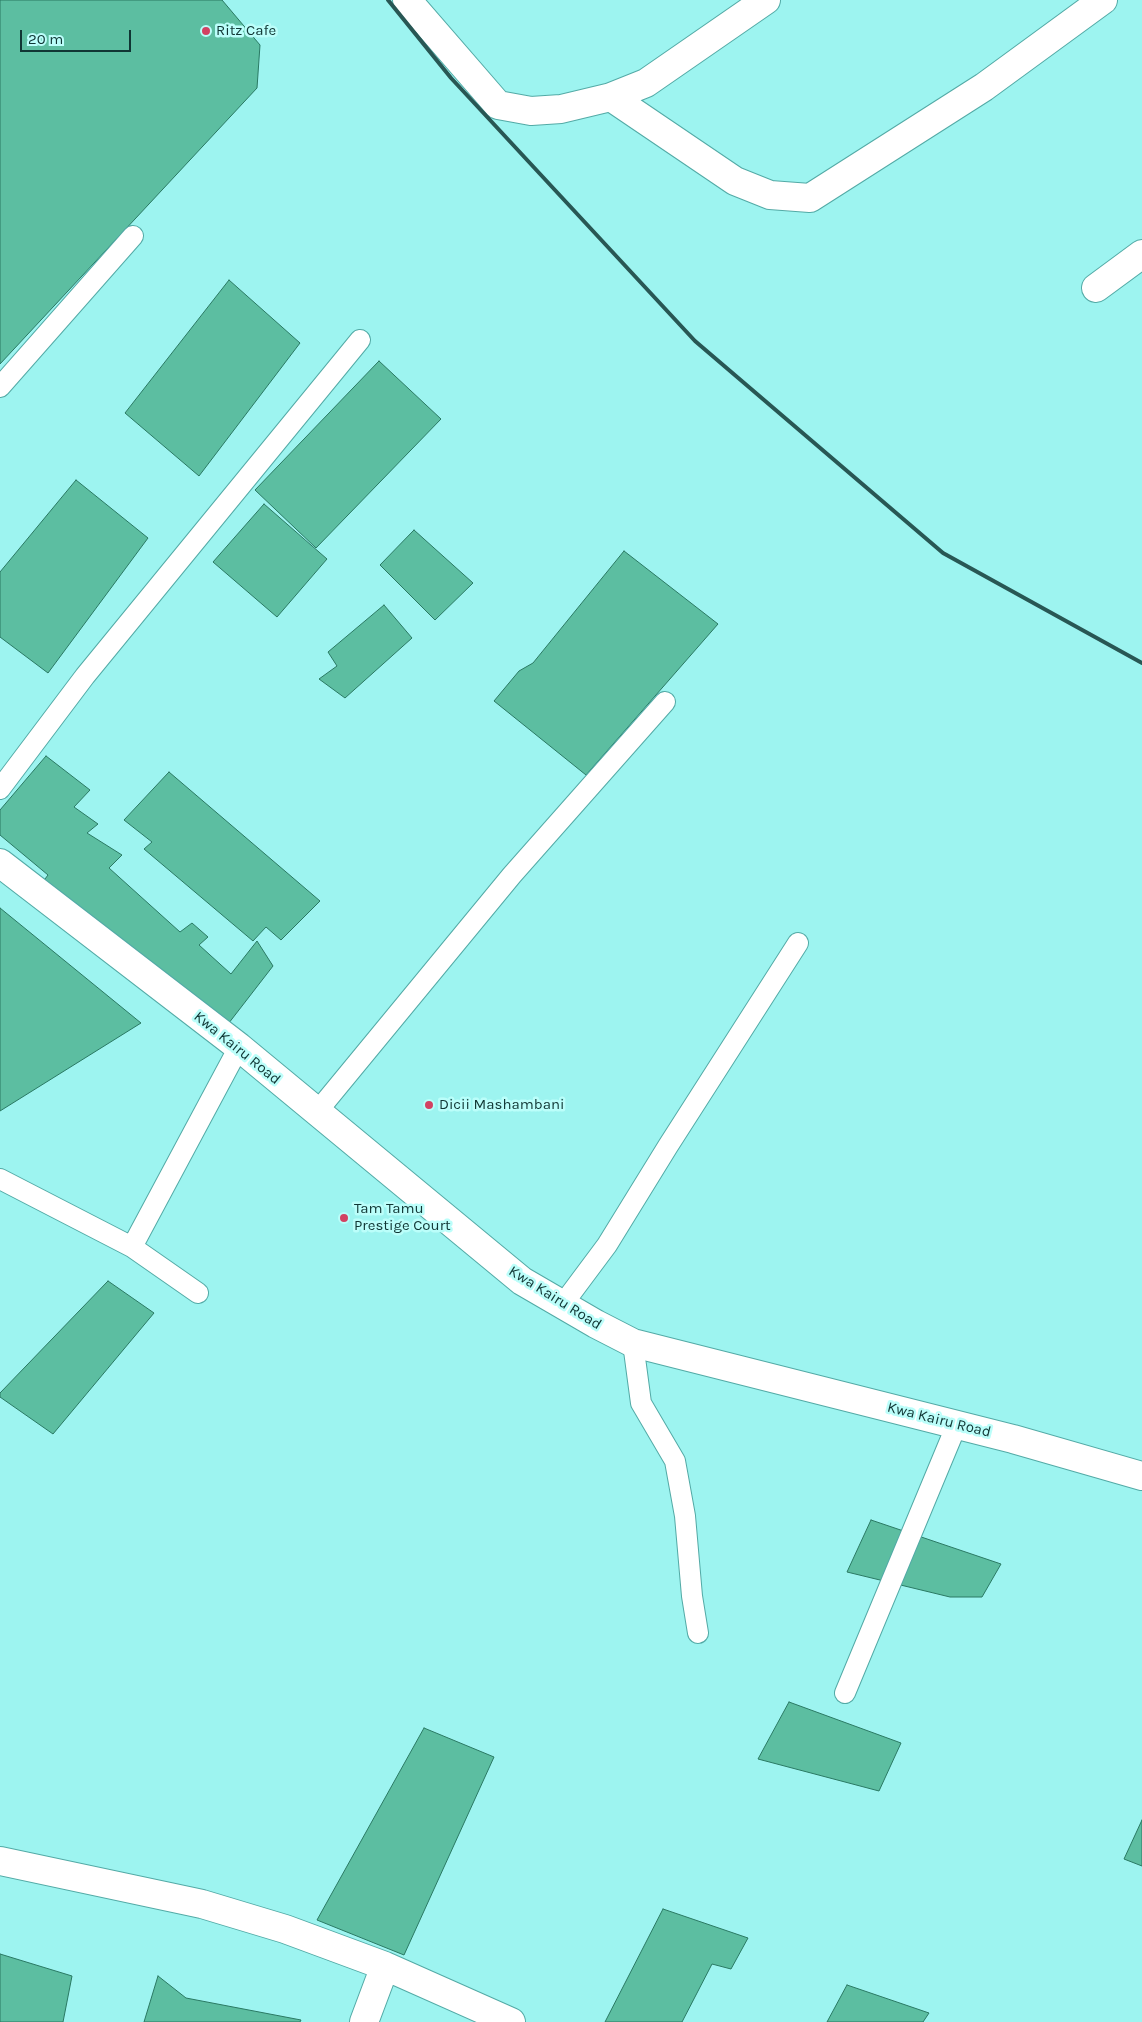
<!DOCTYPE html>
<style>
body{margin:0}
#map{position:relative;width:1142px;height:2022px;overflow:hidden;background:#9df4f0;font-family:Karla,sans-serif}
canvas{display:block}
.scale{position:absolute;left:20px;top:30px;width:111px;height:22px;box-sizing:border-box;border:2px solid #103634;border-top:0;padding-left:6px;font-size:15px;line-height:18px;white-space:nowrap;color:#103634;-webkit-text-stroke:4px #bbfefa;paint-order:stroke}
</style>
<div id="map">
<canvas width="1142" height="2022"></canvas>
<div class="scale">20 m</div>
</div>
<script>
const ctx = document.querySelector('canvas').getContext('2d');
ctx.lineJoin = 'round';
function paint(path, color) {
  ctx.fillStyle = color;
  ctx.fill(path, 'evenodd');
}
function toPath(rows) {
  const path = new Path2D();
  for (const r of rows) {
    path.moveTo(r[0], r[1]);
    for (let i = 2; i < r.length; i += 2) path.lineTo(r[i], r[i + 1]);
  }
  return path;
}
function trace(path, color, width, dash) {
  ctx.strokeStyle = color;
  ctx.lineWidth = width;
  ctx.lineCap = dash ? 'butt' : 'round';
  ctx.setLineDash(dash || []);
  ctx.stroke(path);
}
function write(font, color, halo, rows, align = 'center') {
  ctx.font = font + ' Karla,sans-serif';
  ctx.lineWidth = 5;
  ctx.setLineDash([]);
  ctx.textBaseline = 'middle';
  ctx.strokeStyle = halo;
  ctx.fillStyle = color;
  for (const [text, x, y, turn = 0] of rows) {
    ctx.save();
    ctx.translate(x, y);
    ctx.rotate((+turn || 0) * Math.PI / 180);
    ctx.textAlign = isNaN(turn) ? turn : align;
    if (halo) ctx.strokeText(text, 0, 0);
    ctx.fillText(text, 0, 0);
    ctx.restore();
  }
}
const building = toPath([
 [0,0,222,0,260,45,257,88,0,364,0,0],
 [229,280,300,343,199,476,125,413,229,280],
 [379,361,441,419,316,548,255,490,379,361],
 [76,480,148,538,48,673,0,637,0,572,76,480],
 [264,504,327,559,277,617,213,562,264,504],
 [414,530,473,583,435,620,380,565,414,530],
 [624,551,718,624,586,775,494,701,519,671,533,663,624,551],
 [384,605,412,638,345,698,319,679,337,666,328,652,384,605],
 [46,756,90,790,74,807,98,824,87,833,122,855,109,868,180,932,192,923,208,937,199,945,231,974,257,941,273,966,225,1028,42,883,48,875,0,835,0,810,46,756],
 [169,772,320,901,281,940,266,927,253,941,144,849,152,842,124,820,169,772],
 [0,908,141,1023,0,1111,0,908],
 [108,1281,154,1313,53,1434,0,1397,0,1393,108,1281],
 [871,1520,1001,1564,982,1597,950,1597,847,1572,871,1520],
 [789,1702,901,1743,879,1791,758,1759,789,1702],
 [424,1728,494,1757,404,1955,317,1920,424,1728],
 [1142,1820,1142,1866,1124,1859,1142,1820],
 [663,1909,748,1938,731,1969,712,1964,682,2022,605,2022,663,1909],
 [0,1954,72,1976,63,2022,0,2022,0,1954],
 [158,1976,186,1998,301,2020,300,2022,144,2022,158,1976],
 [847,1985,929,2013,923,2022,827,2022,847,1985]
]);
const service = toPath([
 [0,387,133,236],
 [0,789,85,676,360,340],
 [316,1113,512,875,665,702],
 [0,1179,132,1247,239,1047],
 [132,1247,198,1293],
 [563,1304,607,1245,668,1146,798,943],
 [633,1343,641,1403,675,1461,685,1516,692,1596,698,1633],
 [845,1693,957,1424]
]);
const minor = toPath([
 [407,0,498,105,531,111,561,109,611,97,646,83,766,0],
 [611,97,735,181,770,195,810,198,984,87,1103,0],
 [1096,288,1142,254],
 [0,863,239,1047,522,1281,596,1324,633,1343,1013,1439,1142,1476],
 [0,1861,202,1904,285,1929,385,1966,511,2022],
 [364,2022,385,1966]
]);
const rail = toPath([
 [388,0,451,78,695,341,943,553,1142,663]
]);
const markers = [
 [206,31,5,"#d24262"],
 [429,1105,5,"#d24262"],
 [344,1218,5,"#d24262"]
];
const poiNames = [
 ["Ritz Cafe",216,31],
 ["Dicii Mashambani",439,1105],
 ["Tam Tamu",354,1209],
 ["Prestige Court",354,1226]
];
const streetNames = [
 ["Kwa Kairu Road",237,1048,39],
 ["Kwa Kairu Road",555,1298,32],
 ["Kwa Kairu Road",939,1420,14]
];
paint(building, '#5cbea1');
trace(building, '#2a7963', 1);
trace(service, '#53aaa6', 22);
trace(minor, '#53aaa6', 30);
trace(service, '#fff', 20);
trace(minor, '#fff', 28);
trace(rail, '#285754', 4);
for (const [x, y, r, color] of markers) {
  const dot = new Path2D();
  dot.arc(x, y, r, 0, 2 * Math.PI);
  ctx.fillStyle = color;
  ctx.fill(dot);
  trace(dot, '#bbfefa', 2);
}
write('15px', '#103634', '#bbfefa', poiNames, 'left');
write('15px', '#103634', '#bbfefa', streetNames);
</script>
